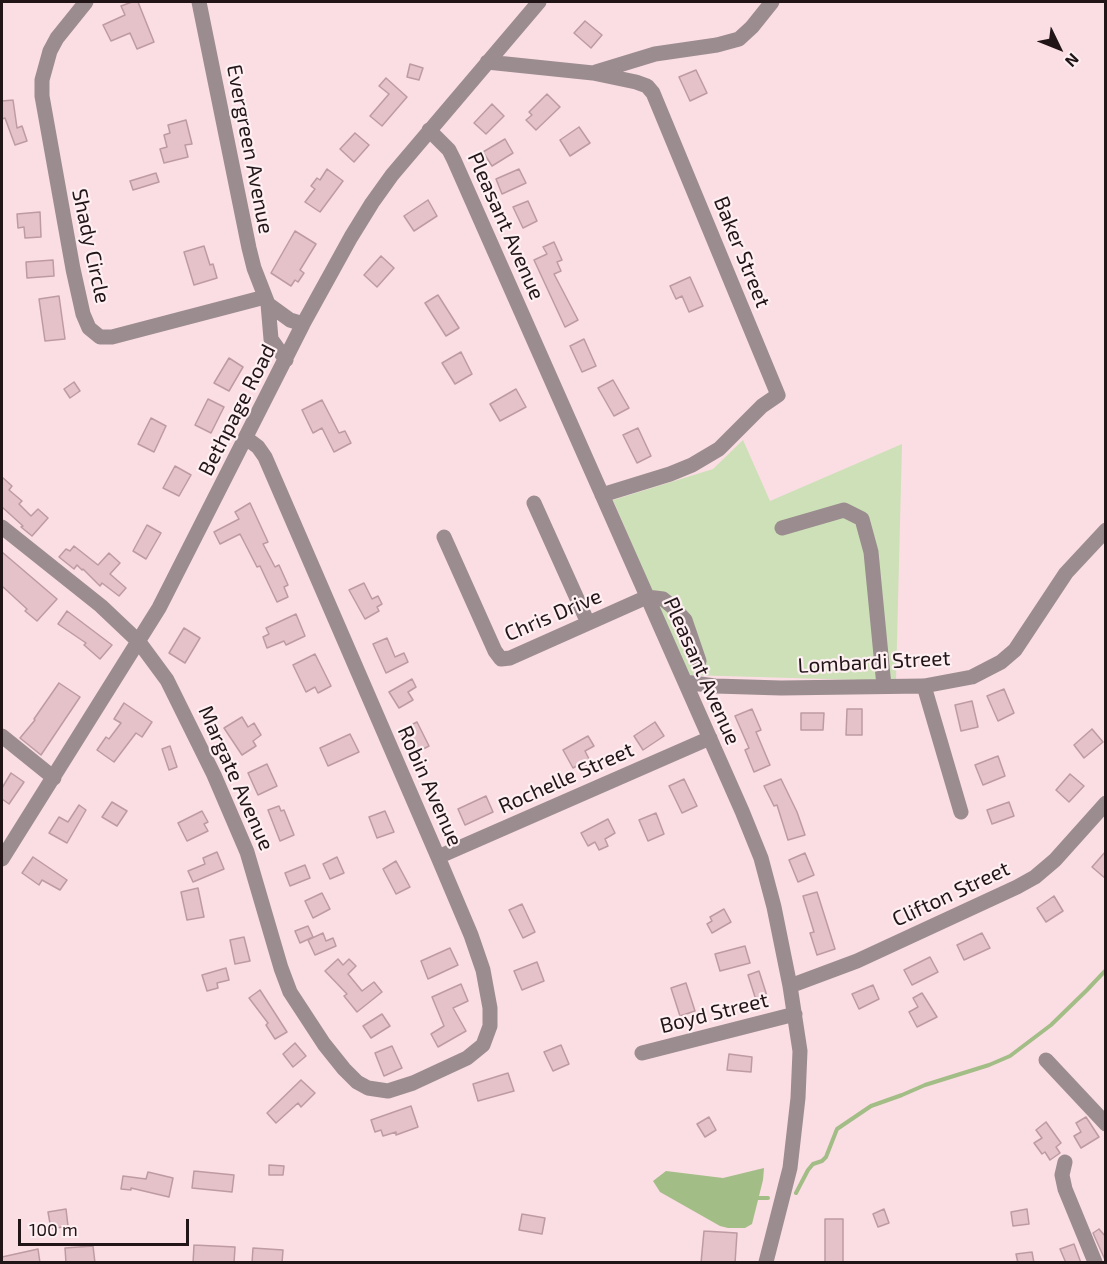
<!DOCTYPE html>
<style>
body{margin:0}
#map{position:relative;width:1107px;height:1264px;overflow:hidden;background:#fbdde4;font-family:"Exo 2",sans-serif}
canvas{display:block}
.frame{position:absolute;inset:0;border:3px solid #211518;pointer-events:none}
.north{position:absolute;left:1029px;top:18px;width:60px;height:60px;-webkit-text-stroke:4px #feeff2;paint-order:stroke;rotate:133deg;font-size:16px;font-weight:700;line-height:24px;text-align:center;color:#211518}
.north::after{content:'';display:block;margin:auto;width:21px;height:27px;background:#211518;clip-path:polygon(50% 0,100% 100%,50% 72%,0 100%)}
.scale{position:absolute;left:18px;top:1219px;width:171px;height:27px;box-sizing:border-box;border:3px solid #211518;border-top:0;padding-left:8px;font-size:18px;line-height:21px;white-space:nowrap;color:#211518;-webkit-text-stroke:4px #feeff2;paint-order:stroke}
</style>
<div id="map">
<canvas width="1107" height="1264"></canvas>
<div class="frame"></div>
<div class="north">N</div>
<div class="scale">100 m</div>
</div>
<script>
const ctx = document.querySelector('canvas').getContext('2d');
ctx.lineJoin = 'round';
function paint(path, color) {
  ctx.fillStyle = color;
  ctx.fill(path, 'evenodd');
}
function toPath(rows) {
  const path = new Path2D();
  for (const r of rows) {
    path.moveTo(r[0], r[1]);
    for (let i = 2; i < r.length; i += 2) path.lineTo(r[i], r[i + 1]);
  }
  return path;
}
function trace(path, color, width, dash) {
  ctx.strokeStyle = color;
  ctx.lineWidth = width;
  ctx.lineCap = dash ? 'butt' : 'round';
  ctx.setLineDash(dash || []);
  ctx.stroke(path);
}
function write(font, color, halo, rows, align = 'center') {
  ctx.font = font + ' "Exo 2",sans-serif';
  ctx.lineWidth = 4.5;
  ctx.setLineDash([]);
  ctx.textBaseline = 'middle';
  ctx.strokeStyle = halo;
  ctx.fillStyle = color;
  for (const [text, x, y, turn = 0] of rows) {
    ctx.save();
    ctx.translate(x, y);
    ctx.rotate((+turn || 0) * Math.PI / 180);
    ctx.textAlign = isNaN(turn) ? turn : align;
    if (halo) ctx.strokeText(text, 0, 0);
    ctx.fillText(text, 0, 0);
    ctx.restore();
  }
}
const green = toPath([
 [743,440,770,501,902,444,896,681,688,675,613,500,713,469]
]);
const water = toPath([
 [764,1168,763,1180,752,1224,745,1228,728,1228,720,1226,660,1192,653,1181,666,1171,723,1178]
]);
const stream = toPath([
 [796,1193,808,1170,813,1164,822,1161,826,1157,837,1129,871,1106,902,1095,925,1085,989,1065,1010,1056,1051,1025,1087,990,1106,970],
 [753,1198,768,1198]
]);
const building = toPath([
 [132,2,138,2,154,42,137,49,130,33,111,41,103,25,125,15,121,6,132,2],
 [585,21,602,35,591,48,574,33,585,21],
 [410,64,423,68,419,80,407,77,410,64],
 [696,70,707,93,690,101,679,77,696,70],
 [386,78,407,97,382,126,370,116,389,94,379,86,386,78],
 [547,94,560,107,536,130,526,120,532,115,529,112,547,94],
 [13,100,17,128,22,126,27,141,15,145,5,118,2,119,2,101,13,100],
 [492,104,504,116,486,134,474,123,492,104],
 [186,120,192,144,185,145,188,157,164,163,160,149,167,147,164,135,170,133,168,125,186,120],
 [579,127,590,143,570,156,560,140,579,127],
 [355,133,369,145,354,162,340,149,355,133],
 [505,139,513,153,492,166,483,152,505,139],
 [327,169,343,181,320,212,305,202,315,189,311,186,317,178,320,180,327,169],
 [519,169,526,183,502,194,496,179,519,169],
 [156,173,159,182,133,190,130,181,156,173],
 [428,200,437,216,414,231,404,216,428,200],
 [528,201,537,221,523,228,513,207,528,201],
 [40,212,41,237,25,238,24,227,18,228,17,214,40,212],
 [295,231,316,244,300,270,304,273,298,282,295,280,291,286,271,273,295,231],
 [554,242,562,260,557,262,561,271,554,274,578,320,565,327,534,260,547,254,543,247,554,242],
 [204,246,210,265,213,264,217,278,194,285,184,252,204,246],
 [381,256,394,268,377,287,364,275,381,256],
 [53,260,54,276,27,278,26,262,53,260],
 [690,277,703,306,689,312,682,296,676,299,670,286,690,277],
 [438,295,459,328,446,336,425,303,438,295],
 [59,296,65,339,45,341,39,299,59,296],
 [584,339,596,366,582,372,570,346,584,339],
 [461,352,472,374,455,384,442,363,461,352],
 [229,358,243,367,229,391,214,383,229,358],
 [613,380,629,408,614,416,598,388,613,380],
 [74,382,80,391,70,398,64,389,74,382],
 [516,389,526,407,500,421,490,404,516,389],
 [208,399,224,407,211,433,195,425,208,399],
 [322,400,339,433,345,431,351,443,334,452,322,428,313,433,302,410,322,400],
 [151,418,166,426,154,452,138,444,151,418],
 [638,428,651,456,637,463,623,435,638,428],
 [175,466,191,475,179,496,163,488,175,466],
 [2,477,12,486,9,490,22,501,19,504,31,516,38,509,48,518,32,536,21,527,23,526,2,507,2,477],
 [250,503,268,542,263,544,275,567,279,565,288,585,284,587,288,597,277,602,260,566,257,567,240,534,220,544,214,532,239,519,235,512,250,503],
 [147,525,161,533,146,559,133,551,147,525],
 [74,546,98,565,109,553,120,563,110,574,126,588,119,596,102,583,100,586,83,569,82,570,77,565,74,569,59,557,66,549,70,551,74,546],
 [2,552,57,599,37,621,25,611,27,609,2,586,2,552],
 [364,583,372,599,378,596,382,604,377,607,379,611,365,619,349,590,364,583],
 [67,611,112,645,100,659,84,645,86,643,58,624,67,611],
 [296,614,305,636,286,645,284,641,267,648,263,637,269,634,266,628,296,614],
 [184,628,200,638,185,663,169,653,184,628],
 [387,638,395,657,404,653,408,662,386,673,373,644,387,638],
 [315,654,331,686,318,693,315,687,306,692,293,665,315,654],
 [412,679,416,687,408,692,413,700,399,708,389,692,412,679],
 [59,683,80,697,41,755,20,738,35,720,34,719,59,683],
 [1004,689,1014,713,998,721,987,696,1004,689],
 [972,701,978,727,961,731,955,705,972,701],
 [124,703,152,722,142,737,136,733,114,762,97,750,106,737,109,739,121,723,114,719,124,703],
 [752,709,761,730,756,732,770,765,754,772,745,750,749,748,735,716,752,709],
 [847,709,862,709,862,735,846,735,847,709],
 [801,713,824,713,823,730,801,730,801,713],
 [242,717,248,727,254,723,261,735,253,741,256,746,242,755,224,728,242,717],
 [417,722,429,746,412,755,399,731,417,722],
 [655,722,664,736,643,750,634,736,655,722],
 [1092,729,1103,742,1084,758,1074,745,1092,729],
 [350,734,359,752,328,766,320,748,350,734],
 [588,736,594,746,585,751,591,763,582,768,580,764,573,768,563,750,588,736],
 [170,746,177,767,169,770,162,749,170,746],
 [998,756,1005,776,983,785,975,765,998,756],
 [267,764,277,786,258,795,248,773,267,764],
 [11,773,24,782,9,804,2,799,2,788,11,773],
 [1070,774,1084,786,1069,802,1056,790,1070,774],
 [684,779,697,806,682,813,669,786,684,779],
 [781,779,797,812,805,835,788,840,777,805,774,806,764,786,781,779],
 [486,796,493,812,465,825,458,809,486,796],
 [112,802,127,811,117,826,102,817,112,802],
 [1009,802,1014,816,992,824,987,810,1009,802],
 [79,805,86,810,67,843,49,833,59,817,68,822,79,805],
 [279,806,281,811,284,810,294,835,280,841,268,810,279,806],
 [202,811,208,822,204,824,208,831,187,841,178,823,202,811],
 [385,811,394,832,377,838,369,817,385,811],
 [656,813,664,834,648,841,639,820,656,813],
 [608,819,615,833,605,839,608,846,599,850,595,842,588,846,581,833,608,819],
 [1106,851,1106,879,1092,867,1106,851],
 [217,852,224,869,193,882,188,871,205,864,203,858,217,852],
 [805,853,814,875,798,882,789,860,805,853],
 [33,857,67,880,60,890,42,880,39,885,22,873,33,857],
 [337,857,344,873,330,879,323,864,337,857],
 [396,861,410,887,396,894,383,869,396,861],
 [305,865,310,878,290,886,285,873,305,865],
 [198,888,204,917,187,920,181,892,198,888],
 [817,892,835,949,817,955,810,933,814,932,803,896,817,892],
 [322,893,330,909,313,918,305,901,322,893],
 [1054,896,1063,911,1046,922,1037,908,1054,896],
 [522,904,535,932,523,938,509,910,522,904],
 [724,909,731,922,712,933,707,924,712,921,710,917,724,909],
 [308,926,313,937,300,943,295,931,308,926],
 [323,933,326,941,333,938,336,946,315,955,308,940,323,933],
 [982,933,990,948,964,960,957,945,982,933],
 [244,937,250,961,235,964,230,940,244,937],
 [745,946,750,963,720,971,715,954,745,946],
 [450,948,458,965,428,979,421,961,450,948],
 [930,957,938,972,912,985,904,970,930,957],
 [338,959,343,965,349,959,356,966,348,974,362,991,374,982,382,992,357,1012,344,996,347,994,325,971,338,959],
 [537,962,544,981,522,990,514,971,537,962],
 [226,968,229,980,217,983,218,988,207,991,202,975,226,968],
 [759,971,767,996,756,1000,748,975,759,971],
 [686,983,695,1011,680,1016,671,988,686,983],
 [461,984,468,1001,453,1008,466,1031,438,1047,431,1034,444,1026,432,997,461,984],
 [873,985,879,999,859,1009,852,994,873,985],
 [260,990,287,1032,275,1039,266,1025,268,1023,249,998,260,990],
 [922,993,937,1017,917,1027,909,1012,918,1007,913,998,922,993],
 [382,1014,390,1026,371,1038,363,1026,382,1014],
 [295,1043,306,1056,293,1067,283,1054,295,1043],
 [561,1045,569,1064,553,1071,544,1052,561,1045],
 [392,1046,402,1068,384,1076,375,1053,392,1046],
 [729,1054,752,1057,751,1072,727,1070,729,1054],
 [508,1073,514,1091,478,1101,473,1084,508,1073],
 [301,1080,315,1093,301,1107,298,1103,276,1123,267,1113,301,1080],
 [411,1106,418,1127,396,1135,396,1132,383,1136,381,1130,375,1132,371,1120,411,1106],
 [709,1117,716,1130,705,1137,697,1124,709,1117],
 [1086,1117,1099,1137,1081,1148,1074,1136,1081,1132,1076,1123,1086,1117],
 [1046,1122,1061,1143,1056,1147,1060,1153,1050,1160,1045,1152,1042,1154,1034,1143,1042,1138,1036,1130,1046,1122],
 [269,1165,284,1166,283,1175,269,1175,269,1165],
 [194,1171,234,1175,232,1192,192,1188,194,1171],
 [148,1172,173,1178,169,1197,131,1188,131,1190,121,1189,123,1176,146,1179,148,1172],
 [66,1209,68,1226,51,1229,48,1212,66,1209],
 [884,1209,889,1223,878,1227,873,1214,884,1209],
 [1027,1209,1029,1224,1013,1226,1011,1212,1027,1209],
 [522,1214,545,1218,542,1234,519,1230,522,1214],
 [825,1219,843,1219,843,1263,825,1263,825,1219],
 [1099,1229,1106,1237,1106,1262,1093,1233,1099,1229],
 [704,1231,737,1233,735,1263,701,1263,704,1231],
 [1074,1244,1081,1263,1066,1263,1060,1249,1074,1244],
 [194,1245,235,1247,234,1263,193,1263,194,1245],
 [93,1246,95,1263,66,1263,65,1248,93,1246],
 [253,1248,283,1250,282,1263,252,1263,253,1248],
 [38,1249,40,1263,2,1263,2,1257,38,1249],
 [1032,1252,1034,1263,1018,1263,1016,1254,1032,1252]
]);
const minor = toPath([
 [86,2,57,38,50,51,42,80,42,96,73,269,83,314,89,328,100,337,112,337,265,297],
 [199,2,249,248,254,268,268,304,271,339,286,360],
 [487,62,593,73,636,82,647,86,653,93,778,395,762,406,719,449,692,465,670,474,602,495],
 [596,72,655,54,717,45,739,39,752,27,772,2],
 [429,130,449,150,454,160,742,811,761,858,774,907,790,986,800,1051,798,1098,790,1168,766,1262],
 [268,304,290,320,303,324],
 [534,503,588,623],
 [2,527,101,606,139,642,167,680,214,775,247,852,281,968,290,992,324,1044,344,1069,357,1082,368,1088,388,1091,413,1083,467,1058,483,1045,490,1026,490,1008,483,970,471,935,438,857,265,457,258,447,246,438],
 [782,528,844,510,862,519,871,552,884,686],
 [444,537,495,651,501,659,510,658,647,597,663,599,675,609,685,620,699,661],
 [685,682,715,686,781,688,924,686,972,677,1001,662,1015,650,1066,573,1106,530],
 [924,686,961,812],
 [2,736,54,778],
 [438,857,710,738],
 [2,859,159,608,303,324,351,237,372,203,392,175,539,2],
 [790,986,857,961,1017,887,1035,877,1055,860,1106,803],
 [642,1053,795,1014],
 [1046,1060,1106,1124],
 [1065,1162,1062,1175,1065,1189,1095,1262]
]);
const streetNames = [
 ["Evergreen Avenue",250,149,79],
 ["Pleasant Avenue",506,226,66],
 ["Shady Circle",91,246,78],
 ["Baker Street",742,252,68],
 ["Bethpage Road",237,410,-63],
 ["Chris Drive",553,615,-23],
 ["Lombardi Street",874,662,-3],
 ["Pleasant Avenue",702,671,66],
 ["Margate Avenue",236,778,66],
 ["Rochelle Street",566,778,-24],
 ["Robin Avenue",430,786,66],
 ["Clifton Street",951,894,-25],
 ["Boyd Street",714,1013,-14]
];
paint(green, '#cde0b8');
paint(water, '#a3bd86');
trace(stream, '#a3bd86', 4);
paint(building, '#e5c1c9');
trace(building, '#be9ba3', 1.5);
trace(minor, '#9b8c8f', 15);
write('21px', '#211518', '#feeff2', streetNames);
</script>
